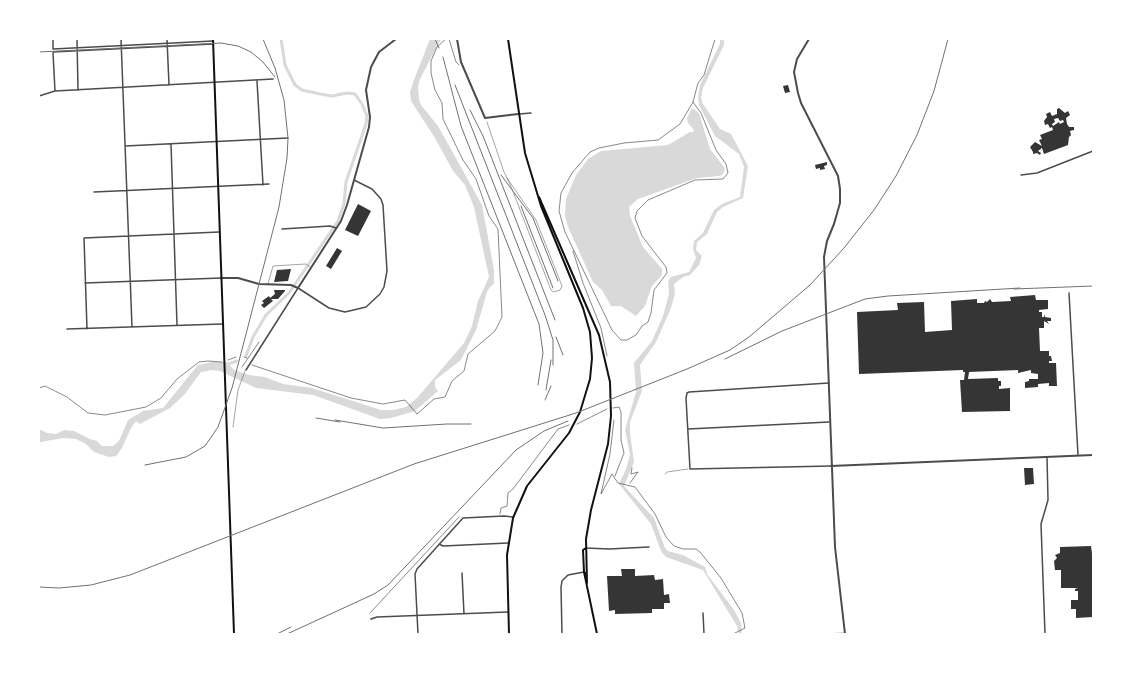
<!DOCTYPE html>
<style>
body{margin:0}
#map{position:relative;width:1132px;height:673px;overflow:hidden;background:#fff;font-family:"Source Sans 3",sans-serif}
canvas{display:block}
.frame{position:absolute;inset:0;border:40px solid #fff;pointer-events:none}
</style>
<div id="map">
<canvas width="1132" height="673"></canvas>
<div class="frame"></div>
</div>
<script>
const ctx = document.querySelector('canvas').getContext('2d');
ctx.lineJoin = 'round';
function paint(path, color) {
  ctx.fillStyle = color;
  ctx.fill(path, 'evenodd');
}
function toPath(rows) {
  const path = new Path2D();
  for (const r of rows) {
    path.moveTo(r[0], r[1]);
    for (let i = 2; i < r.length; i += 2) path.lineTo(r[i], r[i + 1]);
  }
  return path;
}
function trace(path, color, width, dash) {
  ctx.strokeStyle = color;
  ctx.lineWidth = width;
  ctx.lineCap = dash ? 'butt' : 'round';
  ctx.setLineDash(dash || []);
  ctx.stroke(path);
}
const water = toPath([
 [430,39,441,39,420,79,418,87,419,99,421,105,438,126,482,205,494,270,494,284,490,287,487,292,476,330,461,360,435,380,435,387,438,391,415,411,391,418,380,419,313,395,256,388,220,371,212,370,201,372,185,394,170,408,140,424,136,421,131,428,122,448,116,456,109,457,94,452,86,444,76,439,63,438,41,442,39,441,39,429,47,433,56,434,64,430,74,431,90,439,97,441,102,446,113,446,119,441,128,420,143,411,163,408,198,365,212,362,227,362,234,370,249,375,265,377,283,384,312,388,381,410,393,410,406,407,417,398,464,343,472,326,478,301,489,277,474,207,465,185,453,171,435,138,411,101,410,92,414,80],
 [720,39,724,39,724,45,703,88,701,97,703,104,720,129,731,134,748,166,743,198,723,207,717,212,707,234,697,242,696,250,702,256,699,265,690,275,683,277,674,284,675,294,671,308,656,342,640,365,642,391,630,422,630,433,634,462,624,486,654,518,665,548,668,551,683,555,705,567,707,574,734,610,741,623,742,634,739,634,737,626,703,570,666,557,661,551,651,524,619,484,626,469,630,455,625,430,636,392,634,363,652,341,663,316,669,294,668,281,671,277,689,272,696,258,693,249,694,241,703,233,714,210,722,204,740,197,744,167,739,154,715,136,699,105,698,97,700,85,720,44],
 [692,108,699,113,710,149,724,167,725,170,722,175,719,176,697,178,638,199,629,207,630,216,643,247,662,269,662,275,652,286,645,306,636,316,621,306,611,306,602,290,593,282,568,227,565,215,566,199,576,175,588,159,601,151,668,145,690,132,693,132,694,130,688,123,687,118]
]);
const canal = toPath([
 [246,356,253,337,266,315,289,293,338,221,344,204,346,182,366,124,367,116,362,104,355,94,347,93,332,96,320,94,302,90,295,85,285,65,281,39],
 [225,365,237,361]
]);
const building = toPath([
 [788,85,790,92,785,93,783,86],
 [1059,108,1065,113,1068,111,1070,115,1066,118,1067,124,1069,127,1074,127,1074,130,1070,131,1071,135,1069,137,1068,145,1044,154,1042,148,1038,151,1041,153,1040,155,1037,153,1033,154,1033,152,1030,147,1035,142,1042,146,1039,140,1042,139,1040,135,1053,130,1052,127,1050,128,1048,124,1045,125,1044,121,1047,117,1046,114,1050,112,1052,116,1057,114,1057,109],
 [1058,118,1060,121,1063,120,1064,122,1060,124,1059,122,1053,126,1052,124,1055,122,1054,119],
 [827,162,827,165,824,166,825,169,820,170,820,168,816,169,815,165],
 [358,204,371,211,358,236,345,230],
 [337,248,342,251,331,269,326,266],
 [291,269,288,281,274,282,277,270],
 [274,290,285,290,285,291,278,299,271,299,273,301,264,308,261,305,264,303,262,301,269,296,270,298,275,294],
 [1035,295,1036,300,1048,300,1048,309,1039,310,1039,312,1042,312,1042,317,1044,317,1045,314,1045,317,1051,318,1051,321,1047,321,1049,324,1044,321,1044,328,1039,328,1040,351,1049,351,1049,356,1051,356,1052,361,1049,361,1049,363,1056,363,1057,386,1049,386,1049,383,1038,384,1038,387,1025,388,1025,382,1029,381,1029,379,1038,379,1038,374,1031,373,1031,370,1018,373,1018,370,969,372,968,379,998,378,998,381,1001,381,1001,386,999,386,999,389,1010,388,1010,411,962,412,960,380,964,380,965,372,963,372,963,370,859,374,857,312,898,310,897,303,924,302,925,332,952,330,951,301,977,299,977,303,984,303,985,301,987,302,990,299,992,302,1011,301,1010,297],
 [1024,468,1033,468,1034,484,1025,485],
 [1091,546,1093,561,1093,617,1076,618,1076,609,1071,609,1071,600,1078,600,1078,591,1075,591,1075,589,1078,588,1061,588,1061,570,1055,570,1054,561,1057,558,1055,555,1060,553,1060,547],
 [621,569,635,569,635,576,654,575,655,580,663,579,664,595,669,594,670,603,664,603,664,609,652,609,652,613,615,614,615,610,609,611,607,576,622,576]
]);
const path = toPath([
 [449,39,456,62,459,65],
 [693,102,701,113,716,150,726,164,728,173,723,179,695,180,648,200,637,211,635,218,642,236,666,267,667,273,654,290,651,313,648,322,642,326,636,335,627,340,621,340,612,330,565,232,559,211,561,193,572,173,590,152,599,148,624,143,658,140,680,124,693,102,698,83,704,75,715,39],
 [573,251,583,283,601,328,607,356],
 [244,357,247,358],
 [228,360,236,357],
 [252,365,351,398,383,404,405,400,417,414,434,399,445,397,452,381,464,371,468,354,495,331,502,317,498,229,489,216,476,179,463,160,443,119,442,103,435,90,431,73,431,61,437,47,446,39],
 [242,367,259,342],
 [39,388,45,386,67,397,88,413,105,415,146,407,161,398,177,379,199,362,208,361,222,362],
 [613,408,619,407,621,412,621,440,624,453,615,476],
 [614,420,610,454,601,494,612,474,618,483,635,487,655,514,666,537,674,546,683,549,696,549,700,552,721,578,742,613,745,628,733,634],
 [577,424,607,409],
 [630,483,638,472,631,474,632,468],
 [500,514,501,508,507,506,508,493,513,489,558,429,569,425],
 [370,613,459,517]
]);
const service = toPath([
 [487,122,504,172,507,178,512,189,551,290,554,292,560,290,562,286,536,220,507,178],
 [268,284,273,266,306,264,310,267],
 [233,427,238,390,245,371],
 [665,474,667,472,688,469],
 [822,634,844,633]
]);
const minor = toPath([
 [53,39,53,49],
 [77,39,78,90],
 [121,39,132,327],
 [167,39,169,85],
 [53,49,213,41],
 [53,52,213,44],
 [53,53,55,91],
 [257,81,263,185],
 [39,96,55,91,273,79],
 [519,114,531,113],
 [171,144,177,325],
 [125,146,288,138],
 [1021,175,1037,173,1093,151],
 [94,192,269,184],
 [282,229,330,226,336,228],
 [85,283,221,278],
 [1069,293,1078,455],
 [67,329,222,324],
 [87,329,84,238,219,232],
 [246,370,298,288,329,308,345,312,366,307,380,294,384,287,387,271,383,205,381,199,372,189,354,180],
 [829,383,689,392,687,393,686,398,690,469,831,466],
 [688,429,829,422],
 [439,544,443,546,508,543],
 [586,548,609,549,649,547],
 [462,573,464,614],
 [703,613,704,634],
 [371,619,377,617,508,612],
 [418,634,415,574,417,569,463,518,504,516,513,517],
 [562,634,561,587,562,581,568,575,584,572],
 [1045,634,1041,524,1048,500,1047,457]
]);
const tertiary = toPath([
 [457,39,461,62,485,118,518,114],
 [809,39,797,59,794,72,798,93,801,103,838,176,840,189,840,203,834,224,827,241,824,257,835,547,845,634],
 [221,278,238,278,259,284,291,285,298,288,341,221,347,205,369,127,370,117,366,90,371,67,379,52,396,39],
 [831,466,1093,455]
]);
const secondary = toPath([
 [213,39,234,634],
 [508,39,525,153,541,206,583,308,590,332,592,358,590,379,580,412,569,433,527,486,513,518,507,555,509,634],
 [539,197,599,335,610,382,611,416,608,444,591,510,586,539,587,583],
 [586,548,583,550,584,572,597,634],
 [584,572,585,573,587,580]
]);
const rail = toPath([
 [435,39,439,48],
 [39,52,221,43,238,46,251,52,263,62,275,77],
 [443,57,461,126,539,324,543,353,538,385],
 [455,85,545,315,553,340,553,365],
 [470,110,483,136,555,320],
 [501,175,533,218,558,281],
 [521,206,553,288],
 [1014,289,1093,286],
 [556,337,563,355],
 [725,359,782,331,865,299,888,296,1020,288],
 [546,390,551,360],
 [545,400,551,386],
 [316,418,340,422],
 [335,420,383,428,447,424,471,424],
 [145,465,186,457,205,446,218,427,232,388,279,207,287,158,288,138,284,100,275,68,263,39],
 [39,587,59,588,91,585,130,575,414,464,576,413,687,369,730,350,749,337,810,285,844,248,874,210,896,176,917,135,934,91,948,39],
 [277,634,291,627],
 [287,634,374,594,388,585,516,450,544,431,568,421]
]);
paint(water, '#d9d9d9');
trace(canal, '#d9d9d9', 3);
paint(building, '#353535');
trace(path, '#111', 0.5);
trace(service, '#4c4c4c', 0.5);
trace(minor, '#4c4c4c', 1.5);
trace(tertiary, '#4c4c4c', 2);
trace(secondary, '#111', 2);
trace(rail, '#707070', 1);
</script>
